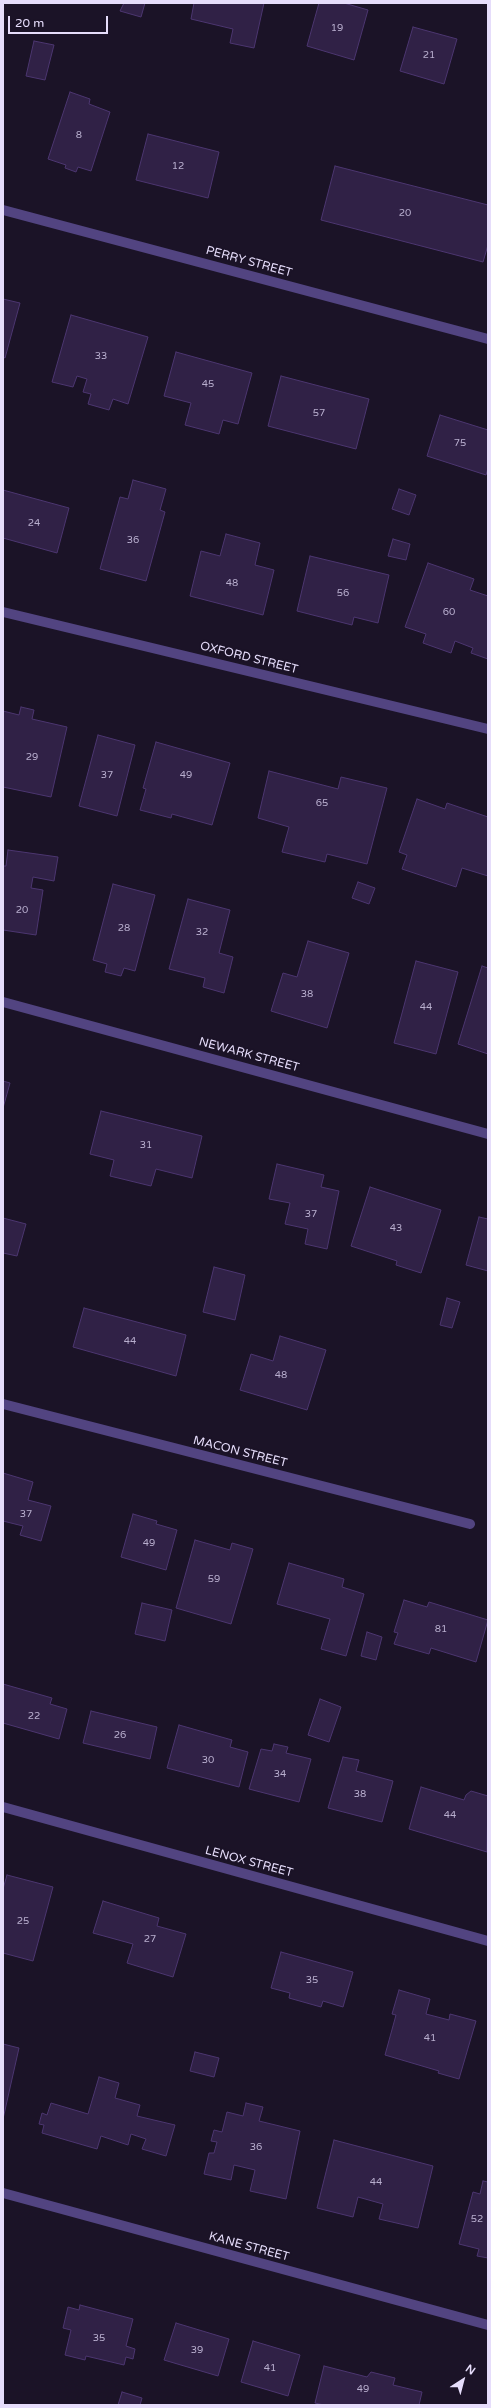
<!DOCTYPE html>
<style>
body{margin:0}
#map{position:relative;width:491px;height:2408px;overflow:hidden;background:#1b1327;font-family:"Varela Round",sans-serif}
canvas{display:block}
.frame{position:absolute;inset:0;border:4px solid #e6ddfb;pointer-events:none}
.north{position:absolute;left:443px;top:2360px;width:40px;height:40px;-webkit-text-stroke:3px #1b1327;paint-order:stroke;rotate:36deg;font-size:11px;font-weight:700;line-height:16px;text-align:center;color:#e6ddfb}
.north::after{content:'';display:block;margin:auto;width:14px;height:18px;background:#e6ddfb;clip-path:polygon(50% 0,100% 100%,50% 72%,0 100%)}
.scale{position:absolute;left:8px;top:16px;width:100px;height:18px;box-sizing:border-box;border:2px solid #e6ddfb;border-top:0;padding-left:5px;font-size:12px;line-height:14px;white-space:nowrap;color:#e6ddfb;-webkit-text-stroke:3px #1b1327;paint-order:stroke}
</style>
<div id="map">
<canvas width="491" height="2408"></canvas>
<div class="frame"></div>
<div class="north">N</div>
<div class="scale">20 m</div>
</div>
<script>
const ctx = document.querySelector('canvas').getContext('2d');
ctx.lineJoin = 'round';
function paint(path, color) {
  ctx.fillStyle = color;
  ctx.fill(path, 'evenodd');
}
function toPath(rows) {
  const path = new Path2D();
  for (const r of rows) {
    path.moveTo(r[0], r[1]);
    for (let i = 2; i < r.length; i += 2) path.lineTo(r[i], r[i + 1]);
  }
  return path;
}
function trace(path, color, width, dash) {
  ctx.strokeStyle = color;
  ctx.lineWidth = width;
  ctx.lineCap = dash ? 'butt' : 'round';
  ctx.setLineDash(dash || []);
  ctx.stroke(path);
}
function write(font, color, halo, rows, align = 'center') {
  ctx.font = font + ' "Varela Round",sans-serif';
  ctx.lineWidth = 4;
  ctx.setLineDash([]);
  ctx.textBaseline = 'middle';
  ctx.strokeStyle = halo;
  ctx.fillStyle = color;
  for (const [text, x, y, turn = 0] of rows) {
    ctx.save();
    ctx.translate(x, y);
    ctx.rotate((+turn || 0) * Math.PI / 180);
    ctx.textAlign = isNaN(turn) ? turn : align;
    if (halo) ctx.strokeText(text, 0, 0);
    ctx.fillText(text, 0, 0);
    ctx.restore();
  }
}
const building = toPath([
 [124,3,145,3,141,17,120,11,124,3],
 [194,3,264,3,254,48,230,43,233,29,191,19,194,3],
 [319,3,344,3,368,10,354,60,307,46,319,3],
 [413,27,457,39,444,84,400,71,413,27],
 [34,41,54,45,45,80,26,76,34,41],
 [70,92,90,99,89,104,110,112,91,171,78,167,76,172,65,168,66,165,48,159,70,92],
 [148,134,219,152,208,198,136,180,148,134],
 [335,166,488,205,488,245,483,262,321,220,335,166],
 [3,299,20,303,5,358,3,357,3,299],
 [71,315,148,337,128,404,113,399,109,410,88,404,91,394,83,392,87,379,77,376,73,387,52,382,71,315],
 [176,352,252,373,238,424,223,420,219,434,185,425,191,403,164,396,176,352],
 [281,376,369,399,356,449,268,426,281,376],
 [440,415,488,430,488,468,486,475,427,456,440,415],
 [133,480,166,489,160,510,165,512,146,581,100,569,120,497,128,499,133,480],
 [399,489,416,495,409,515,392,509,399,489],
 [3,490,69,508,57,553,3,538,3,490],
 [226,534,260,543,255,565,274,570,263,615,190,596,201,551,220,556,226,534],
 [393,539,410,544,406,560,388,556,393,539],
 [310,556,389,575,378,623,354,617,352,625,297,611,310,556],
 [428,563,474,579,470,590,488,596,488,659,471,653,473,648,455,641,451,653,423,643,426,634,405,627,428,563],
 [21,707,34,710,32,719,67,727,51,797,3,787,3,711,19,715,21,707],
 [98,735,135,745,117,816,79,806,98,735],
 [156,742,230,763,212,825,172,814,171,818,140,810,146,789,143,788,156,742],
 [269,771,338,789,341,777,387,788,367,864,327,854,325,862,282,852,289,827,258,818,269,771],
 [417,799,445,809,447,803,488,817,488,876,462,868,456,887,402,869,407,855,399,852,417,799],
 [8,850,58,857,54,881,33,877,31,888,43,890,36,935,3,930,3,866,6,866,8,850],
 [358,882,375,888,369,904,352,898,358,882],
 [113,884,155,895,135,971,124,968,121,976,105,972,107,964,93,960,113,884],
 [188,899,230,910,219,953,233,957,224,993,203,987,205,978,169,969,188,899],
 [308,941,349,953,327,1028,271,1011,283,973,297,977,308,941],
 [416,961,458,972,436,1054,394,1043,416,961],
 [482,966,488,968,488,1054,458,1044,482,966],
 [3,1081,10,1083,3,1108,3,1081],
 [101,1111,202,1136,192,1178,156,1169,151,1186,110,1176,114,1160,90,1154,101,1111],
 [277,1164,324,1175,321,1187,339,1191,327,1249,305,1244,308,1229,285,1224,290,1203,269,1199,277,1164],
 [370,1187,441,1210,421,1273,396,1265,397,1261,351,1246,370,1187],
 [479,1217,488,1219,488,1271,466,1265,479,1217],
 [3,1218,26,1224,17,1256,3,1253,3,1218],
 [214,1267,245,1275,235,1320,203,1312,214,1267],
 [447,1298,460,1302,452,1328,440,1325,447,1298],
 [84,1308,186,1335,176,1376,73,1347,84,1308],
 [280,1336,326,1350,307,1410,240,1390,251,1354,273,1361,280,1336],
 [3,1473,33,1482,28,1500,51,1506,41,1541,20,1535,23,1526,3,1521,3,1473],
 [133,1514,157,1521,156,1524,177,1530,166,1570,121,1557,133,1514],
 [195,1540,230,1550,232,1543,253,1549,231,1624,176,1608,195,1540],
 [289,1563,344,1579,342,1587,364,1594,346,1656,321,1649,330,1619,277,1604,289,1563],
 [404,1600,427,1607,429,1602,488,1620,476,1662,431,1648,429,1654,394,1644,398,1633,394,1632,404,1600],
 [142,1603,172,1610,165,1641,135,1634,142,1603],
 [367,1632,382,1637,376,1660,361,1656,367,1632],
 [3,1684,52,1698,50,1704,67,1709,59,1739,3,1723,3,1684],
 [320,1699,341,1707,329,1742,308,1735,320,1699],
 [91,1711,157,1727,150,1759,83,1743,91,1711],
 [179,1725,232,1740,230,1747,248,1752,239,1787,167,1768,179,1725],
 [274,1744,288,1747,286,1753,311,1759,299,1802,249,1789,261,1749,272,1751,274,1744],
 [343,1757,359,1760,356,1771,393,1781,382,1822,328,1808,343,1757],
 [421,1787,464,1800,466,1795,471,1791,488,1796,487,1852,409,1829,421,1787],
 [7,1875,53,1887,33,1961,3,1953,3,1889,7,1875],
 [103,1901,159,1918,157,1926,186,1934,173,1977,127,1963,133,1944,93,1933,103,1901],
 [281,1952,353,1972,343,2007,323,2001,321,2007,289,1998,290,1993,271,1988,281,1952],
 [399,1990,430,1999,426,2014,449,2020,450,2014,476,2021,459,2079,438,2073,439,2071,385,2055,396,2015,392,2014,399,1990],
 [3,2044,19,2048,3,2119,3,2044],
 [195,2052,219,2058,214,2077,190,2071,195,2052],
 [99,2077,119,2083,115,2098,140,2105,137,2116,175,2125,166,2156,142,2149,146,2139,131,2134,128,2145,101,2136,97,2149,42,2133,44,2125,39,2124,42,2113,47,2115,51,2103,88,2114,99,2077],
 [246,2103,263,2107,259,2121,300,2131,286,2199,250,2191,255,2170,234,2165,231,2180,204,2174,209,2153,214,2153,217,2142,211,2141,214,2130,222,2132,227,2112,243,2116,246,2103],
 [334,2140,433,2166,418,2228,379,2219,383,2204,358,2197,353,2217,317,2208,334,2140],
 [483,2181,488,2182,488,2258,477,2256,479,2249,459,2244,473,2192,480,2194,483,2181],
 [80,2305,133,2319,126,2346,135,2349,133,2359,126,2357,124,2365,86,2356,85,2360,65,2355,71,2330,63,2328,68,2307,79,2310,80,2305],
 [176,2323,229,2339,218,2376,164,2360,176,2323],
 [253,2341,300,2355,288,2396,241,2382,253,2341],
 [324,2366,367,2377,371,2372,395,2378,393,2385,422,2392,419,2405,324,2405,315,2403,324,2366],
 [122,2392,142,2398,140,2405,118,2405,122,2392]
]);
const minor = toPath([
 [3,210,488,339],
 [3,612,488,729],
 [3,1002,488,1134],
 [3,1404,470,1524],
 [3,1807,488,1941],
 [3,2193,488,2325]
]);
const numberNames = [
 ["19",337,28],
 ["21",429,55],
 ["8",79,135],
 ["12",178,166],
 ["20",405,213],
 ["33",101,356],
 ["45",208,384],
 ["57",319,413],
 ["75",460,443],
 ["24",34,523],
 ["36",133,540],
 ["48",232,583],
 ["56",343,593],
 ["60",449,612],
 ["29",32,757],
 ["37",107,775],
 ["49",186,775],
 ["65",322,803],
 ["20",22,910],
 ["28",124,928],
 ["32",202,932],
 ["38",307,994],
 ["44",426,1007],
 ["31",146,1145],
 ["37",311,1214],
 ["43",396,1228],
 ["44",130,1341],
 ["48",281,1375],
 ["37",26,1514],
 ["49",149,1543],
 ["59",214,1579],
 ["81",441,1629],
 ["22",34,1716],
 ["26",120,1735],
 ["30",208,1760],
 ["34",280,1774],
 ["38",360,1794],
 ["44",450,1815],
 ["25",23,1921],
 ["27",150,1939],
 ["35",312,1980],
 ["41",430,2038],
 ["36",256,2147],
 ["44",376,2182],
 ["52",477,2219],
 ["35",99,2338],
 ["39",197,2350],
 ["41",270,2368],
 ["49",363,2389]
];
const streetNames = [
 ["PERRY STREET",249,262,15],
 ["OXFORD STREET",249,658,14],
 ["NEWARK STREET",249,1055,15],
 ["MACON STREET",240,1452,14],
 ["LENOX STREET",249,1862,15],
 ["KANE STREET",249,2247,15]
];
paint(building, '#302146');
trace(building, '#4c3670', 1);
trace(minor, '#524481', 10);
write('10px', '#b8aece', null, numberNames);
write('12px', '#e6ddfb', '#1b1327', streetNames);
</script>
